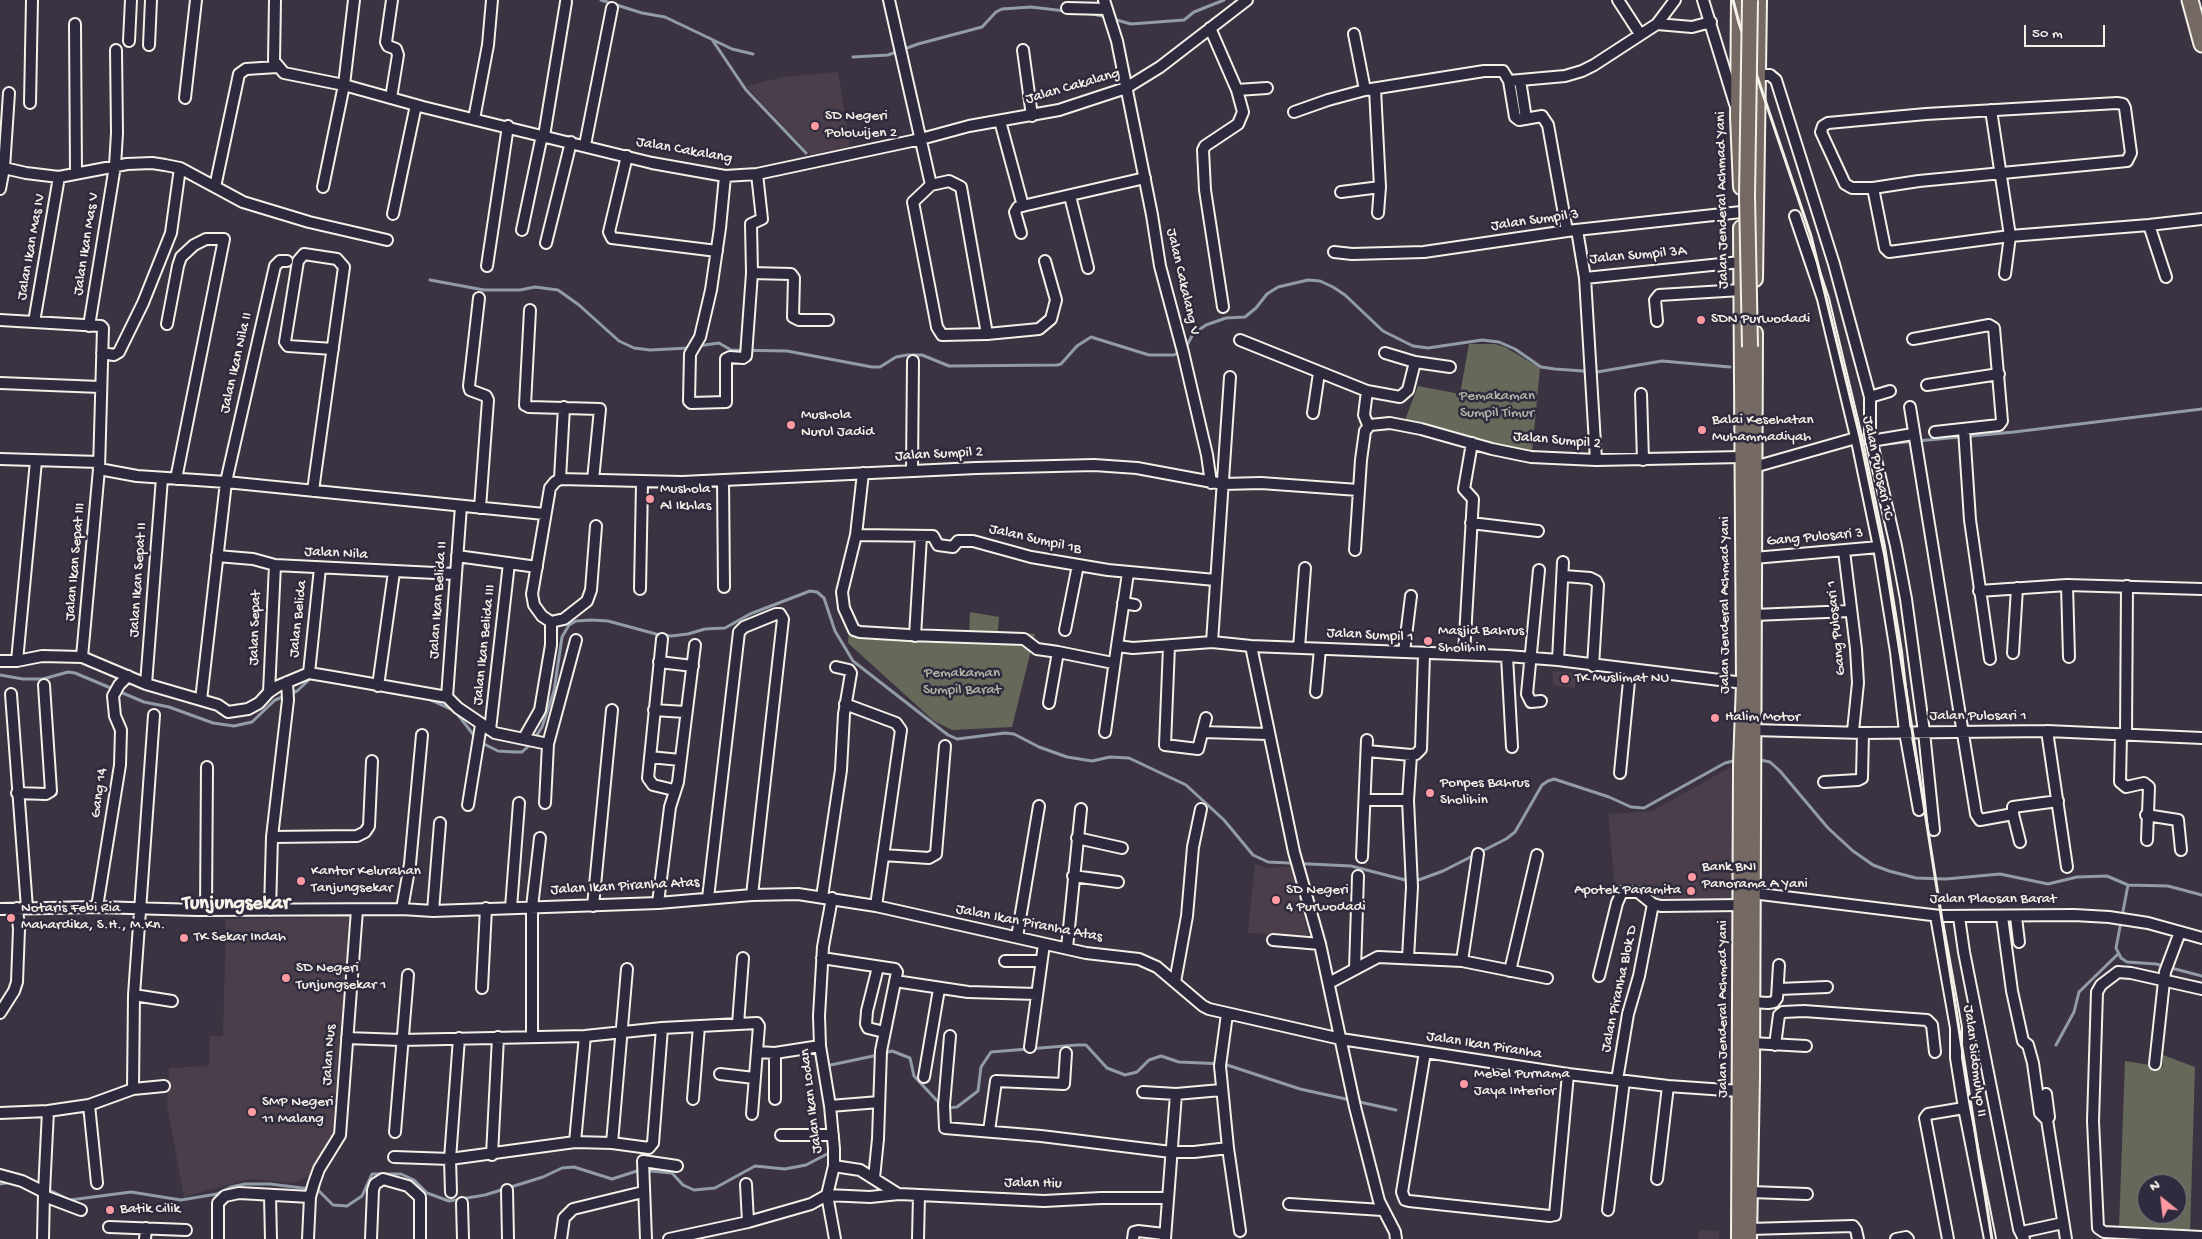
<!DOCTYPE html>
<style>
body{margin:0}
#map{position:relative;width:2202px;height:1239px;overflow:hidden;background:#3b3342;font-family:"Gochi Hand",sans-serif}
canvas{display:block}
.north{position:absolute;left:2137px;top:1174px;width:50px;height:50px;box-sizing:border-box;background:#2f2a3d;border:1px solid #7e7a81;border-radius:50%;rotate:331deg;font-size:14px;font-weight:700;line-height:20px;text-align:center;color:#f4f1e8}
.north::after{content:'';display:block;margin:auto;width:18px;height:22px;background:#ff9aa2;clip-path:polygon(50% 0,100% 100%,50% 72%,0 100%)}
.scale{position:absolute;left:2024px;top:25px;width:81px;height:22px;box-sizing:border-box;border:2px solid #f4f1e8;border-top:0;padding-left:6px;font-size:15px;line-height:18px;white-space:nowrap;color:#f4f1e8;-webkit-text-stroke:4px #2f2a3d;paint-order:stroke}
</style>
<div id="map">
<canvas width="2202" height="1239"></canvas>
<div class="north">N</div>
<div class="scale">50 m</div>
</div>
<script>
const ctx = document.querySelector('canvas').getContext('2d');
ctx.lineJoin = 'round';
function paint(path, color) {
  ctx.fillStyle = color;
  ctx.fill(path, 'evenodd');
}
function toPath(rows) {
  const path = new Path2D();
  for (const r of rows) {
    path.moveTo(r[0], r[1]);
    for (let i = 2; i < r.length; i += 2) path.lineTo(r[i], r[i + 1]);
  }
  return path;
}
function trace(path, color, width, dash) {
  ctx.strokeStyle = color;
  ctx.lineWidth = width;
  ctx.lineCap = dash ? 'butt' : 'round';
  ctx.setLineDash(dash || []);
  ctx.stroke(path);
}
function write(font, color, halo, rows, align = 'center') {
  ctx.font = font + ' "Gochi Hand",sans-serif';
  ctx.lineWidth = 5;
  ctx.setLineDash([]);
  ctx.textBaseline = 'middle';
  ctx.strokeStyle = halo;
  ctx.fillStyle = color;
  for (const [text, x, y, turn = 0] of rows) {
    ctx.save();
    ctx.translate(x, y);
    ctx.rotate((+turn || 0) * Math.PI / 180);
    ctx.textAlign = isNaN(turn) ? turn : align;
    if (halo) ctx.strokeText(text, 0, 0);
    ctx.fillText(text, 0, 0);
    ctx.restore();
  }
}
const built = toPath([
 [838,72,850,147,811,155,746,86,783,77],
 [1552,671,1578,673,1575,688,1553,685],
 [1731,767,1735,907,1662,902,1647,892,1615,889,1608,814,1652,811],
 [1255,864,1269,868,1293,866,1308,935,1248,933],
 [350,917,333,1137,310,1176,294,1183,250,1179,184,1197,167,1106,169,1068,209,1066,210,1036,223,1036,226,919],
 [1699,1230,1719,1231,1719,1239,1698,1239]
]);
const green = toPath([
 [1469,344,1495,344,1505,347,1540,368,1532,452,1492,445,1405,420,1418,386,1460,394],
 [970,612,999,617,998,631,1035,634,1012,727,952,730,934,721,848,643,849,628,969,636],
 [2163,1055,2195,1067,2190,1232,2119,1228,2125,1061,2163,1067],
 [2147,1184,2177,1184,2177,1214,2147,1214]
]);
const stream = toPath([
 [601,0,642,13,665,17,732,49,753,54],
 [1087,13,1107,17],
 [1113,19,1131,24,1184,20,1194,12,1224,0],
 [713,41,746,90,806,153],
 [853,57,888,55,918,44,982,27,996,12,1002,9,1031,7,1065,11],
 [430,280,484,290,520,290,535,287,558,290,579,305,619,341,634,348,650,350,689,348],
 [698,346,719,343,731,350,787,351,872,367,880,367,896,357,907,355,922,355,949,366,1057,365,1061,364,1077,346,1091,337,1149,355,1174,355,1185,349,1193,334,1206,325,1226,318,1245,317,1256,308,1267,294,1278,287,1308,280,1320,281,1333,287,1345,295,1383,331,1413,346,1428,348,1482,340,1499,342,1515,349,1541,367,1555,369,1597,372,1662,361,1730,367],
 [1885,444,2014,432,2202,409],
 [0,675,23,679,43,679,68,672,75,673,144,702,169,707,213,723,234,726,252,722,275,700,297,691,312,677],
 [325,681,405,695],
 [426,698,455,711,476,738],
 [535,738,542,727,554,691,562,637,569,625,576,621,591,620,608,621,656,634,671,636,688,634,705,629,725,628,750,614,810,591,817,592,824,598,835,631,853,661,948,735,957,739,1005,733,1014,734,1039,747,1067,757,1092,761,1110,757,1129,758,1186,785,1224,820,1253,855,1268,862,1351,866,1413,882,1443,871,1506,839,1515,832,1542,785,1548,781,1554,779,1609,797,1631,807,1644,808,1725,763,1737,760],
 [480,742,498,751,514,752,522,752,531,744],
 [1756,759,1770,762,1780,771,1828,828,1853,851,1873,865,1889,871,1916,878,1946,879,2000,874,2048,884,2077,877,2107,876,2128,885,2168,886,2202,895],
 [2128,885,2116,948,2121,958,2127,962,2156,964,2202,976],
 [2056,1045,2074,1012,2079,992,2118,954],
 [884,1053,892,1051,910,1058,914,1076,941,1105],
 [826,1066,878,1055],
 [947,1108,957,1107,978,1091,981,1067,991,1052,1077,1045,1086,1045,1107,1068,1125,1075,1137,1072,1149,1060,1161,1056,1179,1062,1224,1064,1300,1089,1396,1110],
 [0,1184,12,1182],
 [47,1189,70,1200,131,1192,181,1200,217,1194,231,1187,245,1184,270,1184,318,1190,333,1205,347,1206,362,1196,372,1174,401,1174,414,1180,427,1193,449,1201,485,1195,543,1177,562,1168,574,1167,612,1179,640,1170,672,1173,683,1185,694,1190,715,1188,755,1166,785,1169,806,1165,829,1153,830,1150]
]);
const minor = toPath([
 [275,0,274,61,284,73,344,85,423,107,652,163,725,176,757,174,921,139,969,126,1059,110,1126,88,1160,67,1247,0],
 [889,0,931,185],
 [1104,0,1117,41,1152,215,1160,266,1183,352,1207,455,1211,483],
 [1618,0,1640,34],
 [1703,0,1735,104],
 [1067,8,1106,9],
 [75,24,76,173],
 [1657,24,1675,0],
 [1210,28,1237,90,1243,112,1238,124,1205,146,1203,150,1205,190,1223,307],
 [1354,34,1365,90],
 [129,41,131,0],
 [149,45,151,0],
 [1023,50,1032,116],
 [1757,75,1770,75,1776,80,1834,264,1870,397,1870,434,1896,546,1906,599,1924,732,1934,830],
 [1520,80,1526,119],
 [1509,81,1565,76,1582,71,1594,65,1657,24,1692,27,1711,22],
 [1375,89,1380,187,1378,213],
 [1237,90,1267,88],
 [185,98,196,0],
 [391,98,398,55,396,49,388,46,386,42,392,0],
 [30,103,32,0],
 [2117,103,2123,104,2125,108,2131,153,2127,161,1919,181,1873,188,1852,188,1845,184,1821,132,1823,126,1828,123,1926,114,2117,103],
 [1991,110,2010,236,2005,274],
 [1294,112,1328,100,1365,90,1484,71,1503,71,1509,81,1515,117,1519,120,1542,116,1548,125,1567,231],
 [474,119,488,45,492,0],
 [1000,121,1023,206],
 [544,136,566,2],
 [585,145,612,8],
 [627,156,609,232,612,238,717,251],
 [0,165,4,168,26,173,59,177,127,164,152,163,165,165,180,168,243,202,309,222,387,240],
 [725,176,720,228,711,290,700,337,690,354,689,401,691,403,726,402,726,359,730,357,743,358,746,356,752,273,751,224,762,219,757,174],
 [215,187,239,74,246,69,277,67],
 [323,187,344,85,354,0],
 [1873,188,1885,248,1889,252,2010,236,2149,225,2202,219],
 [0,189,4,168,9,93],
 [1341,192,1380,187],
 [1070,196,1088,268],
 [393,214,416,105],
 [1795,216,1823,299,1857,441,1879,547,1896,652,1905,732,1919,810],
 [2149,225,2166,277],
 [522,230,542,135],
 [1577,230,1585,278,1596,460],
 [1021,233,1015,212,1018,207,1145,178],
 [546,243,571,142],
 [1334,252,1352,254,1424,252,1567,231,1741,212],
 [487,266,508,126],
 [752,273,791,274,794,278,793,317,799,320,828,320],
 [1585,278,1741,262],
 [479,298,469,386,470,390,486,396,488,400,480,508],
 [530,310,525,405,529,407,600,409,593,480],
 [0,320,101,326,103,328,99,469,82,657],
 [1657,321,1655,300,1659,295,1741,290],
 [34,322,59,177],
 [167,324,178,266,181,257,194,245,206,239,224,239,176,479],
 [89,326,115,166,117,133,116,50],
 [987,334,961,187,949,181,931,185,913,202,937,327,942,335,987,334,1039,329,1051,319,1056,300,1045,261],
 [1913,339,1989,325,1994,328,2002,421,1999,425,1935,432],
 [1240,340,1367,391,1400,397,1408,390,1415,362],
 [102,353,114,355,119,352,143,303,171,233,180,168],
 [1385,353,1415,362,1450,367],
 [0,383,100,387],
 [1927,385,1999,374],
 [1367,391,1364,415,1368,425],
 [1641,394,1643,460],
 [1870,397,1890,391],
 [1910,407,1976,814,1980,820,2013,814,2013,807,2058,801],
 [1313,413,1319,373],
 [1964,429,1970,520,1990,659],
 [1871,441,1913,434],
 [0,459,99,462],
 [1754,467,1856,438],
 [99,469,137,476,226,482,544,514],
 [912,471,913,361],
 [863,473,856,535,842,592,844,608,854,630,860,632,909,635,1024,639,1037,649,1058,652],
 [560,479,564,407],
 [723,480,724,587],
 [313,491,315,476,344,267,337,259,304,254,298,261,285,342,288,346,333,349],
 [1471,523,1538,531],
 [596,526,591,590,587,601,564,619,551,622,542,616,534,605,532,594,550,488,555,482,560,479,682,482,976,468,1094,465,1137,468,1223,484,1261,483,1358,490],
 [856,535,933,536,938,545,953,547,958,541,973,541,1031,557,1108,570,1215,580],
 [1355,550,1361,460,1365,431,1370,425,1390,423,1421,429,1492,449,1531,457,1596,460,1742,457],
 [1844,551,1856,649,1858,683,1853,731],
 [217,556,253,559,275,565,455,574],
 [457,556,537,567],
 [1754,558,1879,547],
 [1539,570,1527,694,1531,702,1541,701],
 [1564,576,1590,578,1596,581,1598,585,1593,666],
 [2067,585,2069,657],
 [640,589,642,483],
 [1979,591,2067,585,2202,589],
 [1123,603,1135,605],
 [1754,615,1850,611],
 [1065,630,1078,565],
 [915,636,921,536],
 [662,639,648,778,653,785,674,790],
 [1212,642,1230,377],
 [1117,646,1128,573],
 [1169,646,1165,745,1198,749,1206,718],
 [1251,646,1294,852,1320,944,1355,1107,1379,1201,1395,1232,1396,1239],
 [1299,648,1305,568],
 [1404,652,1411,596],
 [2013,653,2017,588],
 [1464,654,1473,499,1464,489,1472,443],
 [1507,656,1512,747],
 [1558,660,1563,562],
 [0,661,17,661,42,656,82,657,146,684,218,705,228,712,248,709,259,703,269,692,278,686,309,673,333,677,447,697,458,708,495,733,548,744],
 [17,661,36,461],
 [659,662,693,666],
 [309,673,320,568],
 [146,684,162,478],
 [378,686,394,572],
 [269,692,275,565],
 [1316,692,1320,649],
 [11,694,27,908],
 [447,697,461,506],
 [201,700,226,482,275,266,280,261,287,261],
 [1049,703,1058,652,1113,663],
 [845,704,896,723,901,730,876,906],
 [654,710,685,712],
 [154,715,134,995,133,1089,164,1086],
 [490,730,509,563],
 [1753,730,1863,733,2047,731,2202,738],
 [2047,731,2067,867],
 [1105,732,1117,646,1133,648,1212,642,1251,646,1507,656,1558,660,1744,683],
 [1203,732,1268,734],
 [2121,734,2120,782,2126,787,2144,783,2149,787,2147,840],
 [2126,735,2127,586],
 [524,738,540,710,551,645,551,622],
 [1367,751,1411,755,1416,754,1421,749,1424,654],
 [650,757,680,760],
 [1620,773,1630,671],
 [1824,782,1858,780,1862,778,1863,733],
 [17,793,46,794,51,791,44,685],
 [1365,800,1408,800],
 [545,803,548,744,576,640],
 [468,805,481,725],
 [2013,814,2020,842],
 [2146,815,2178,820,2181,850],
 [272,837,357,836,365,832,369,826,372,761],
 [1077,838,1122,848],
 [883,855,929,858,936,854,945,746],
 [1362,857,1367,740],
 [1073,876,1118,882],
 [1752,893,1940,916,2074,915,2109,917,2148,923,2202,938],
 [822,897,841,770,844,714,851,673,849,670,836,667],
 [708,898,739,632,744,627,776,614,780,614,783,619,752,895],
 [658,903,670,807,678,782,695,645],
 [593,906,612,710],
 [97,907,120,765,121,730,115,716,113,696,119,685,128,676],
 [511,908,519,803],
 [0,909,97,907,197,910,402,909,433,911,658,903,752,895,798,894,876,906,1086,953,1139,959,1157,967,1203,1006,1209,1009,1341,1039,1568,1074,1668,1086,1740,1091],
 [402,909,410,864,422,735],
 [206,910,207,767],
 [270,910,272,837,288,700,287,682],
 [433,911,440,823],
 [1936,916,1956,1028,1956,1058,1964,1108,1990,1239],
 [1959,917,1964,952,2005,1158,2019,1229,2024,1239],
 [2002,917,2012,991,2023,1041,2028,1045,2033,1063,2040,1113,2047,1120,2066,1239],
 [2016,917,2019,942],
 [1017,937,1039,806],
 [1273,940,1320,944],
 [1067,948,1081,809],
 [822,958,895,969,897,972,881,1051,878,1139,874,1178],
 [1408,958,1412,887,1408,800,1411,755],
 [1005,961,1041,961],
 [1462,961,1478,854],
 [878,967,867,1011,866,1024,868,1028,884,1032],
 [1355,969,1358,876],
 [1510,971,1537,855],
 [1599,976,1617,903,1622,892,1638,892,1653,904,1661,906,1741,905],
 [895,981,968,992,1037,994],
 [1175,982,1187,916,1193,847,1201,809],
 [1329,983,1378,957,1462,961,1547,978],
 [482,988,486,908],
 [1779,989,1827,987],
 [2202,989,2131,973,2118,972,2101,985,2097,992,2093,1121,2098,1228,2104,1232,2202,1237],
 [134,995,172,1001],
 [1752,1002,1768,1003,1774,1002,1777,998,1779,965],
 [0,1013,14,991,17,982,19,929,17,908],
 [738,1024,743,958],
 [950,1036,944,1105,945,1128,1041,1136,1171,1152,1194,1152,1228,1148,1220,1066,1227,1014],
 [532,1037,532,907,540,838],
 [347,1038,401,1040,585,1036,662,1028,757,1023,759,1026,752,1114],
 [1752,1043,1806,1046],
 [1775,1045,1779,1015,1783,1012,1804,1011,1927,1020,1932,1025,1935,1052],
 [1030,1047,1044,944],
 [757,1052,775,1053,820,1046],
 [1425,1052,1402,1192,1405,1200,1409,1201,1550,1216,1555,1215,1568,1074],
 [2155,1064,2165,972,2180,932],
 [720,1074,754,1078],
 [924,1077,939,989],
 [1617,1080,1628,1014,1639,976,1653,904],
 [1143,1092,1176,1094,1221,1090],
 [2046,1094,2049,1117,2047,1120],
 [693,1099,699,1026],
 [775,1099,775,1053],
 [89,1105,133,1089],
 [830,1106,879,1102],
 [0,1113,48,1111,89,1105,97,1183],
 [989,1131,996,1081,1064,1084,1066,1053],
 [395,1132,408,975],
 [781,1135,833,1135],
 [575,1142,585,1036],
 [612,1143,627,969],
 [1228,1148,1240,1231],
 [492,1155,498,1037],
 [394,1157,450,1159,575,1142,612,1143,649,1148,653,1143,662,1028],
 [834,1166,860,1170,898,1194],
 [0,1175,22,1181,44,1192,43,1239],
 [1657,1179,1668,1086],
 [746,1184,748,1222],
 [507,1190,508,1239],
 [44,1192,48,1111],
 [451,1192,450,1159,459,1038],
 [1751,1192,1807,1194],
 [270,1195,271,1239],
 [44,1196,81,1210],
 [462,1203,463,1239],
 [1289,1204,1382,1210],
 [1608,1210,1624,1081],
 [109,1227,186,1230],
 [1749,1229,1853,1226,1856,1230,1858,1239],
 [2022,1232,2063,1223],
 [145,1239,146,1228],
 [218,1239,218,1203,225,1196,239,1193,310,1197],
 [308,1239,310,1197,314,1183,319,1169,340,1135,357,910],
 [371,1239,373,1190,375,1184,383,1179,408,1186,420,1197,420,1239],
 [561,1239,564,1218,573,1209,643,1192],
 [646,1239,643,1161,677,1166],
 [669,1239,748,1222,811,1204,827,1195,834,1166,834,1149,830,1106,820,1046,819,1016,823,947,832,898],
 [835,1239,827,1195,870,1197,899,1194,1044,1201,1101,1198,1167,1198],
 [918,1239,919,1195],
 [1133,1239,1134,1232,1138,1231,1164,1234],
 [1165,1239,1176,1094],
 [1896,1239,1906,1237,1908,1239],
 [1948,1239,1925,1118,1928,1114,1964,1108]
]);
const major = toPath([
 [1739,0,1738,117,1741,187],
 [1755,279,1759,0],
 [1739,1239,1741,764,1744,683,1741,228],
 [1749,1239,1752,1077,1755,333]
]);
const highway = toPath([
 [2190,0,2202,44]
]);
const rail = toPath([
 [1733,0,1739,23,1811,236,1860,437,1885,557,1992,1239]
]);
const majorBridge = toPath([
 [1750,347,1747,196,1750,0]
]);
const markers = [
 [815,126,5,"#ff9aa2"],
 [1701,320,5,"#ff9aa2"],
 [791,425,5,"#ff9aa2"],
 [1702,430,5,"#ff9aa2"],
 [650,499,5,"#ff9aa2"],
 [1428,641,5,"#ff9aa2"],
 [1565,679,5,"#ff9aa2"],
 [1715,718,5,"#ff9aa2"],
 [1430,793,5,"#ff9aa2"],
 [1692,877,5,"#ff9aa2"],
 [301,881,5,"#ff9aa2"],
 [1691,891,5,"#ff9aa2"],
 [1276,900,5,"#ff9aa2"],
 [11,918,5,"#ff9aa2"],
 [184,938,5,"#ff9aa2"],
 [286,978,5,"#ff9aa2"],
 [1464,1084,5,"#ff9aa2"],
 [252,1112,5,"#ff9aa2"],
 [110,1210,5,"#ff9aa2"]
];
const streetNames = [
 ["Jalan Cakalang",1073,87,-16],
 ["Jalan Cakalang",684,151,10],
 ["Jalan Jenderal Achmad Yani",1723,200,-91],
 ["Jalan Sumpil 3",1535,221,-8],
 ["Jalan Ikan Mas V",87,244,-81],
 ["Jalan Ikan Mas IV",32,247,-80],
 ["Jalan Sumpil 3A",1638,256,-5],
 ["Jalan Cakalang V",1182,282,77],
 ["Jalan Ikan Nila II",237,363,-77],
 ["Jalan Sumpil 2",1557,441,5],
 ["Jalan Sumpil 2",939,455,-3],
 ["Jalan Pulosari 1C",1877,468,78],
 ["Gang Pulosari 3",1815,538,-5],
 ["Jalan Sumpil 1B",1035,540,13],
 ["Jalan Nila",336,554,3],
 ["Jalan Ikan Sepat III",76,562,-85],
 ["Jalan Ikan Sepat II",139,580,-86],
 ["Jalan Ikan Belida II",439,600,-86],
 ["Jalan Jenderal Achmad Yani",1726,605,-90],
 ["Jalan Belida",299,619,-84],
 ["Jalan Sepat",256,628,-88],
 ["Gang Pulosari 1",1837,628,-96],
 ["Jalan Sumpil 1",1370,636,3],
 ["Jalan Ikan Belida III",485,645,-84],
 ["Jalan Pulosari 1",1978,717],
 ["Gang 14",100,793,-82],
 ["Jalan Ikan Piranha Atas",625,887,-3],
 ["Jalan Plaosan Barat",1993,900],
 ["Jalan Ikan Piranha Atas",1029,924,11],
 ["Jalan Piranha Blok D",1620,989,-78],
 ["Jalan Jenderal Achmad Yani",1724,1009,-90],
 ["Jalan Ikan Piranha",1484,1046,9],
 ["Jalan Nus",330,1055,-86],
 ["Jalan Sidomulyo II",1974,1061,83],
 ["Jalan Ikan Lodan",812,1101,-97],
 ["Jalan Hiu",1033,1184,1]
];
const poiNames = [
 ["SD Negeri",825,117],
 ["Polowijen 2",825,134],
 ["SDN Purwodadi",1711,320],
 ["Mushola",801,416],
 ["Nurul Jadid",801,433],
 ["Balai Kesehatan",1712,421],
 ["Muhammadiyah",1712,438],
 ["Mushola",660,490],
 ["Al Ikhlas",660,507],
 ["Masjid Bahrus",1438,632],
 ["Sholihin",1438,649],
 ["TK Muslimat NU",1575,679],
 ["Halim Motor",1725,718],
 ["Ponpes Bahrus",1440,784],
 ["Sholihin",1440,801],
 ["Bank BNI",1702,868],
 ["Panorama A Yani",1702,885],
 ["Kantor Kelurahan",311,872],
 ["Tanjungsekar",311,889],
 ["SD Negeri",1286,891],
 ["4 Purwodadi",1286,908],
 ["Apotek Paramita",1681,891,"right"],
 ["Notaris Febi Ria",21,909],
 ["Mahardika, S.H., M.Kn.",21,926],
 ["TK Sekar Indah",194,938],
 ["SD Negeri",296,969],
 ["Tunjungsekar 1",296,986],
 ["Mebel Purnama",1474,1075],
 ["Jaya Interior",1474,1092],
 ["SMP Negeri",262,1103],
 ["11 Malang",262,1120],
 ["Batik Cilik",120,1210]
];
const parkNames = [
 ["Pemakaman",1497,397],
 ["Sumpil Timur",1497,414],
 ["Pemakaman",962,674],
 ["Sumpil Barat",962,691]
];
const districtNames = [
 ["Tunjungsekar",236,905]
];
paint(built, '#493e49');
paint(green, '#66685a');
trace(stream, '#919ca7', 3);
trace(minor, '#f4f1e8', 14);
trace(major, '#f4f1e8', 18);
trace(highway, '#f4f1e8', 19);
trace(minor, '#2f2a3d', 10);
trace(major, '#756964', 14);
trace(highway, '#756964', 15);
trace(rail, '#f4f1e8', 3);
trace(majorBridge, '#f4f1e8', 18, []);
trace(majorBridge, '#756964', 14);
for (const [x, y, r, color] of markers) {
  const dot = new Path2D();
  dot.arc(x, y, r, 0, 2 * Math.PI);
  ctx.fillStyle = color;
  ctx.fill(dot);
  trace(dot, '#2f2a3d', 2);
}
write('15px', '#f4f1e8', '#2f2a3d', streetNames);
write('15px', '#f4f1e8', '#2f2a3d', poiNames, 'left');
write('15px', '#b4b3a8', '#2f2a3d', parkNames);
write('bold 20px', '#f4f1e8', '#2f2a3d', districtNames);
</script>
